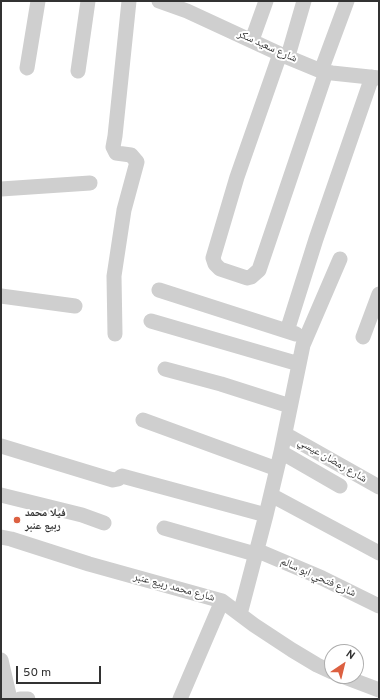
<!DOCTYPE html>
<meta charset="utf-8">
<style>
body{margin:0}
#map{position:relative;width:380px;height:700px;overflow:hidden;background:#fff;font-family:Overpass,sans-serif}
canvas{display:block}
.frame{position:absolute;inset:0;border:2px solid #323232;pointer-events:none}
.north{position:absolute;left:324px;top:644px;width:40px;height:40px;box-sizing:border-box;background:#fff;border:1px solid #adadad;border-radius:50%;rotate:35deg;font-size:11px;font-weight:700;line-height:16px;text-align:center;color:#323232}
.north::after{content:'';display:block;margin:auto;width:14px;height:18px;background:#dc6041;clip-path:polygon(50% 0,100% 100%,50% 72%,0 100%)}
.scale{position:absolute;left:16px;top:666px;width:85px;height:18px;box-sizing:border-box;border:2px solid #323232;border-top:0;padding-left:5px;font-size:12px;line-height:14px;white-space:nowrap;color:#323232;-webkit-text-stroke:3px #fff;paint-order:stroke}
</style>
<div id="map">
<canvas width="380" height="700"></canvas>
<div class="frame"></div>
<div class="north">N</div>
<div class="scale">50 m</div>
</div>
<script>
const ctx = document.querySelector('canvas').getContext('2d');
ctx.lineJoin = 'round';
function toPath(rows) {
  const path = new Path2D();
  for (const r of rows) {
    path.moveTo(r[0], r[1]);
    for (let i = 2; i < r.length; i += 2) path.lineTo(r[i], r[i + 1]);
  }
  return path;
}
function trace(path, color, width, dash) {
  ctx.strokeStyle = color;
  ctx.lineWidth = width;
  ctx.lineCap = dash ? 'butt' : 'round';
  ctx.setLineDash(dash || []);
  ctx.stroke(path);
}
function write(font, color, halo, rows, align = 'center') {
  ctx.font = font + ' Overpass,"Noto Naskh Arabic",sans-serif';
  ctx.lineWidth = 4;
  ctx.setLineDash([]);
  ctx.textBaseline = 'middle';
  ctx.strokeStyle = halo;
  ctx.fillStyle = color;
  for (const [text, x, y, turn = 0] of rows) {
    ctx.save();
    ctx.translate(x, y);
    ctx.rotate((+turn || 0) * Math.PI / 180);
    ctx.textAlign = isNaN(turn) ? turn : align;
    if (halo) ctx.strokeText(text, 0, 0);
    ctx.fillText(text, 0, 0);
    ctx.restore();
  }
}
const minor = toPath([
 [159,1,187,11,280,54,321,71,332,73,379,78],
 [252,40,266,1],
 [280,54,237,177,213,258,215,264,220,269,247,278,251,277,259,270,326,72],
 [288,56,304,1],
 [27,68,38,1],
 [78,71,88,1],
 [321,71,347,1],
 [1,189,90,183],
 [159,290,296,334],
 [1,296,75,306],
 [151,321,299,364],
 [287,331,316,239,372,77],
 [115,334,114,276,124,210,137,162,131,155,116,153,113,147,115,136,129,1],
 [363,337,379,294],
 [165,369,221,384,290,406],
 [143,420,277,469],
 [285,434,379,487],
 [1,446,113,480,118,479,122,476,266,515],
 [281,452,340,486],
 [1,495,82,515,104,523],
 [271,495,379,553],
 [164,528,255,554],
 [1,537,11,539,89,564,222,601,254,625,292,650,317,665,332,672],
 [256,550,322,578,379,606],
 [240,614,266,515,281,452,303,345,340,259],
 [1,660,10,699],
 [342,676,379,690],
 [20,699,28,699],
 [180,699,222,601]
]);
const markers = [
 [17,520,4,"#dc6041"]
];
const streetNames = [
 ["شارع سعيد سكر",267,47,24],
 ["شارع رمضان عيسي",332,461,30],
 ["شارع فتحي ابو سالم",318,578,24],
 ["شارع محمد ربيع عنبر",174,588,15]
];
const poiNames = [
 ["فيلا محمد",25,514],
 ["ربيع عنبر",25,527]
];
trace(minor, '#cfcfcf', 15);
for (const [x, y, r, color] of markers) {
  const dot = new Path2D();
  dot.arc(x, y, r, 0, 2 * Math.PI);
  ctx.fillStyle = color;
  ctx.fill(dot);
  trace(dot, '#fff', 1.5);
}
write('11px', '#323232', '#fff', streetNames);
write('bold 11px', '#323232', '#fff', poiNames, 'left');
</script>
